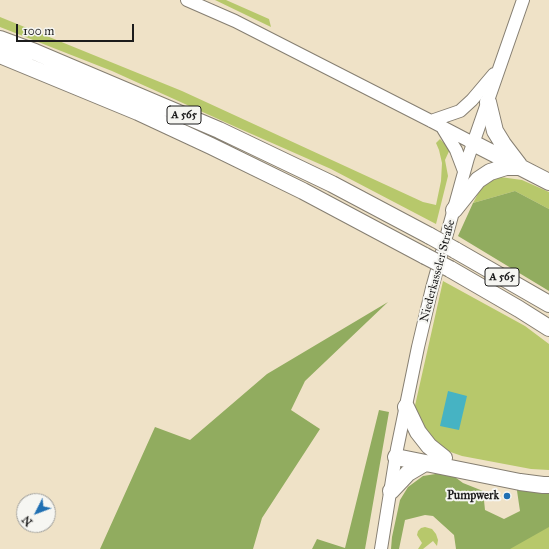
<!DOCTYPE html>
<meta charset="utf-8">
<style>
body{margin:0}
#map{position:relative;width:549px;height:549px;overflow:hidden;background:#efe2c7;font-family:"IM FELL Great Primer",serif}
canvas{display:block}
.north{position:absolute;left:16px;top:493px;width:40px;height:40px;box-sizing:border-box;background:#f6f6f2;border:1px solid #9f9f9c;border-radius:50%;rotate:228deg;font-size:11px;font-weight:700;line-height:16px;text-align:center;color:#1c1c1c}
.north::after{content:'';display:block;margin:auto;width:14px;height:18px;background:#1f6fb2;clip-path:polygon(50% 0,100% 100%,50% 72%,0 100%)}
.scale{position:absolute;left:16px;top:24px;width:118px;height:18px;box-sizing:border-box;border:2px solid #1c1c1c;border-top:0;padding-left:5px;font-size:12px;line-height:14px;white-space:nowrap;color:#1c1c1c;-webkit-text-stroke:3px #f6f6f2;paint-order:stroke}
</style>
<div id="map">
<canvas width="549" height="549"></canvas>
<div class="north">N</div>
<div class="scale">100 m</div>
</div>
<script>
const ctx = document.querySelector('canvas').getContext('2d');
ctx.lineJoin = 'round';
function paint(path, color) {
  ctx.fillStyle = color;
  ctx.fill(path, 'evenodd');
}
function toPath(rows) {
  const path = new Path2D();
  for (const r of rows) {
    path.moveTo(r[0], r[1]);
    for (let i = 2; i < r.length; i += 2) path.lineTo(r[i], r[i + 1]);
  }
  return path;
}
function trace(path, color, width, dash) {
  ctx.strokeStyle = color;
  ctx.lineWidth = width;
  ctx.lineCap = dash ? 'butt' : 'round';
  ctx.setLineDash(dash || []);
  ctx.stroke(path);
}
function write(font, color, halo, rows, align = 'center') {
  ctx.font = font + ' "IM FELL Great Primer",serif';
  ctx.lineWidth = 4;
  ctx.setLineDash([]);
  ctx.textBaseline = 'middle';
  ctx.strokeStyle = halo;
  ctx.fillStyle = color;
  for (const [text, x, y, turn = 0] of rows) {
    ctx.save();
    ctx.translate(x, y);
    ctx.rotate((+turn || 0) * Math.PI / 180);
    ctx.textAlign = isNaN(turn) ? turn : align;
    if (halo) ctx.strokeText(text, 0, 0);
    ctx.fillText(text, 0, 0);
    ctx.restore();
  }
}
const green = toPath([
 [215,0,226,0,269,19,271,27],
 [0,17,182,91,423,202,436,205,441,181,442,163,439,150,436,143,440,139,450,149,445,160,448,176,436,224,331,169,238,128,112,71,0,27],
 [500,177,522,180,549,192,549,209,515,191,473,203,480,190,491,180],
 [443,281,525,326,549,344,549,470,531,469,462,456,439,448,430,440,414,410],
 [549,518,549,549,494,549],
 [425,527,432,529,436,534,438,540,437,546,433,541,423,549,418,549,422,543,417,535,418,531,421,528]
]);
const forest = toPath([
 [515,191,549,209,549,291,458,236,473,203],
 [388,302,305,381,291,410,320,429,262,518,253,549,100,549,155,427,190,440,267,374],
 [379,410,389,412,365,549,312,549,317,539,345,548],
 [448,472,463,483,483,491,485,510,504,519,520,511,516,484,549,488,549,527,510,549,456,549,454,535,433,516,425,515,405,520,399,549,391,549,392,537,400,500,408,487,423,476]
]);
const water = toPath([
 [448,391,467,396,459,430,440,426]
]);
const secondary = toPath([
 [187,0,235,21,431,121,473,143],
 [431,121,460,111,472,100,494,74],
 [442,127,456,150,464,171],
 [381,549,397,449,418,347,432,288,468,158,523,0]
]);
const highway = toPath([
 [0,39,35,52,219,130,332,184,430,236],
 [0,55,138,112,211,146,303,191,425,256],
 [488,102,495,131,503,144,519,165],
 [473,143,549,182],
 [454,210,478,180,490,172,506,167,519,167],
 [455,250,549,304],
 [450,269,519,309,549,328],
 [406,407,418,432,429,446,444,458],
 [396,457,520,482,543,485,549,485],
 [391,491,408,473,425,463]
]);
const highwayBridge = toPath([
 [430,236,455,250],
 [425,256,450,269]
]);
const markers = [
 [507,496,4,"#1f6fb2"]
];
const shields = [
 [184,115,34],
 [502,277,34]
];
const shieldNames = [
 ["A 565",184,115],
 ["A 565",502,277]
];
const streetNames = [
 ["Niederkasseler Straße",438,271,-75]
];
const poiNames = [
 ["Pumpwerk",499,496]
];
paint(green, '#b7c86b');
paint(forest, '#91ac5f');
paint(water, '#46b3c3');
trace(secondary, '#867f72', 14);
trace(highway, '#867f72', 18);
trace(secondary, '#fff', 12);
trace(highway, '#fff', 16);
trace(highwayBridge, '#867f72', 18, []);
trace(highwayBridge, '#fff', 16);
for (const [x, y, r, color] of markers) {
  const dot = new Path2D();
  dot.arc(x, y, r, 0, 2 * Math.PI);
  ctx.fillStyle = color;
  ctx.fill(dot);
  trace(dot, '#f6f6f2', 1.5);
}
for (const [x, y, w] of shields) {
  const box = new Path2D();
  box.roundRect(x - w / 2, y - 9, w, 18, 3);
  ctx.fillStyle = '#f6f6f2';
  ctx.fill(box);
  trace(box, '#1c1c1c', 1);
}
write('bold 11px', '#1c1c1c', null, shieldNames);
write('12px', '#1c1c1c', '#f6f6f2', streetNames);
write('bold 12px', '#1c1c1c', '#f6f6f2', poiNames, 'right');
</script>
